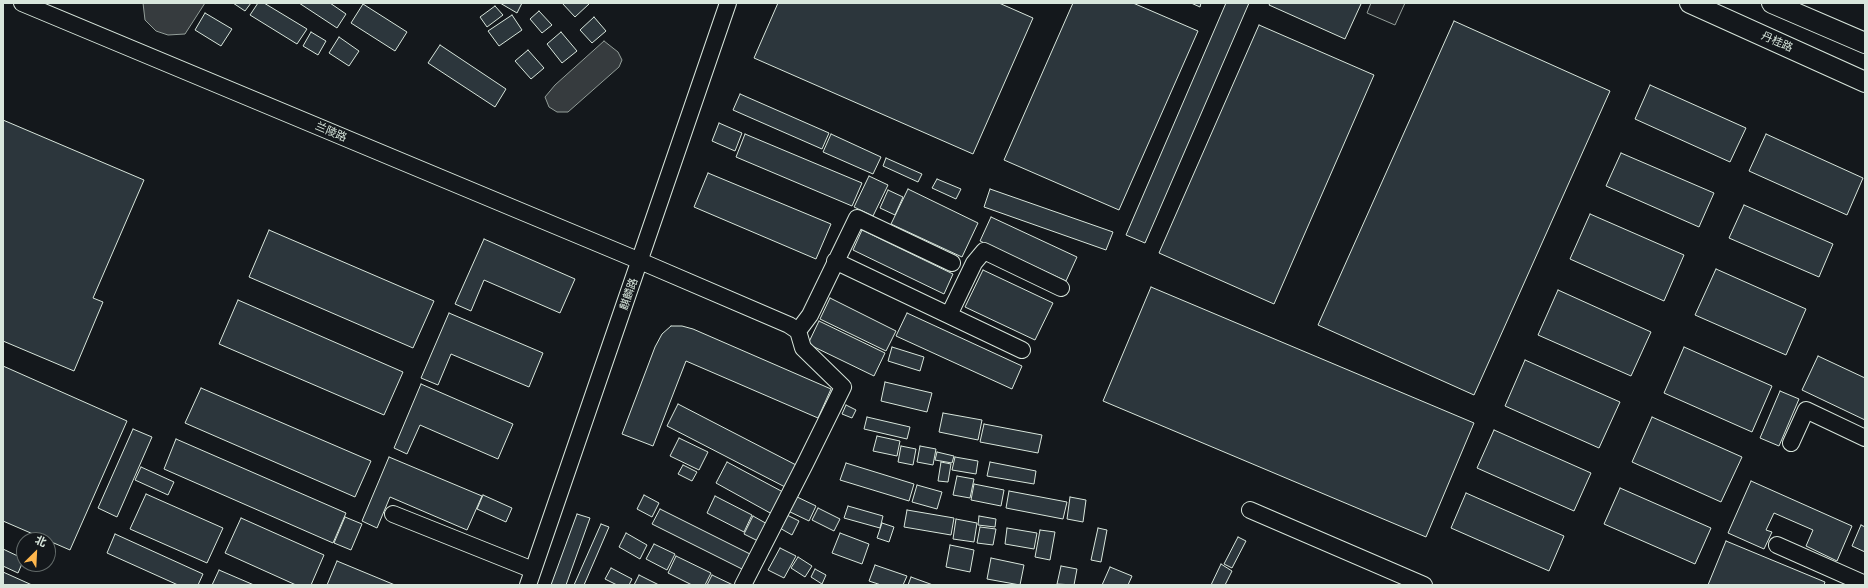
<!DOCTYPE html>
<meta charset="utf-8">
<style>
body{margin:0}
#map{position:relative;width:1868px;height:588px;overflow:hidden;background:#14181c;font-family:Raleway,"Noto Sans SC",sans-serif}
canvas{display:block}
.frame{position:absolute;inset:0;border:4px solid #d8e6dc;pointer-events:none}
.north{position:absolute;left:16px;top:532px;width:40px;height:40px;box-sizing:border-box;background:#14181c;border:1px solid #626a69;border-radius:50%;rotate:24deg;font-size:11px;font-weight:700;line-height:16px;text-align:center;color:#d8e6dc}
.north::after{content:'';display:block;margin:auto;width:14px;height:18px;background:#ffb74d;clip-path:polygon(50% 0,100% 100%,50% 72%,0 100%)}
</style>
<div id="map">
<canvas width="1868" height="588"></canvas>
<div class="frame"></div>
<div class="north">北</div>
</div>
<script>
const ctx = document.querySelector('canvas').getContext('2d');
ctx.lineJoin = 'round';
function paint(path, color) {
  ctx.fillStyle = color;
  ctx.fill(path, 'evenodd');
}
function toPath(rows) {
  const path = new Path2D();
  for (const r of rows) {
    path.moveTo(r[0], r[1]);
    for (let i = 2; i < r.length; i += 2) path.lineTo(r[i], r[i + 1]);
  }
  return path;
}
function trace(path, color, width, dash) {
  ctx.strokeStyle = color;
  ctx.lineWidth = width;
  ctx.lineCap = dash ? 'butt' : 'round';
  ctx.setLineDash(dash || []);
  ctx.stroke(path);
}
function write(font, color, halo, rows, align = 'center') {
  ctx.font = font + ' Raleway,"Noto Sans SC",sans-serif';
  ctx.lineWidth = 3;
  ctx.setLineDash([]);
  ctx.textBaseline = 'middle';
  ctx.strokeStyle = halo;
  ctx.fillStyle = color;
  for (const [text, x, y, turn = 0] of rows) {
    ctx.save();
    ctx.translate(x, y);
    ctx.rotate((+turn || 0) * Math.PI / 180);
    ctx.textAlign = isNaN(turn) ? turn : align;
    if (halo) ctx.strokeText(text, 0, 0);
    ctx.fillText(text, 0, 0);
    ctx.restore();
  }
}
const green = toPath([
 [1371,3,1405,3,1395,25,1367,13,1371,3]
]);
const water = toPath([
 [143,3,205,3,185,34,168,35,156,31,145,20,143,3],
 [604,41,618,52,622,60,619,67,568,112,557,112,549,107,545,97,555,85,604,41]
]);
const building = toPath([
 [233,3,251,3,245,11,233,3],
 [258,3,264,3,307,29,297,44,250,15,258,3],
 [299,3,330,3,346,14,337,28,299,3],
 [500,3,522,3,517,13,500,3],
 [562,3,588,3,589,4,575,17,562,3],
 [778,3,999,3,1033,18,973,154,754,58,778,3],
 [1073,3,1133,3,1198,31,1119,210,1004,160,1073,3],
 [1191,3,1201,3,1200,7,1191,3],
 [1226,3,1249,3,1145,243,1126,235,1226,3],
 [1270,3,1359,3,1361,4,1345,39,1269,5,1270,3],
 [363,4,407,32,395,51,351,23,363,4],
 [495,6,503,15,487,27,480,17,495,6],
 [539,11,552,25,542,33,530,19,539,11],
 [205,13,232,29,221,46,195,30,205,13],
 [512,15,522,30,499,46,488,31,512,15],
 [594,17,606,31,592,43,580,30,594,17],
 [1454,21,1610,91,1474,395,1318,325,1454,21],
 [1259,25,1374,75,1274,304,1159,253,1259,25],
 [311,32,326,41,318,55,303,46,311,32],
 [561,32,577,51,562,63,547,44,561,32],
 [339,37,359,51,349,66,329,53,339,37],
 [440,45,506,89,495,107,428,63,440,45],
 [528,50,544,68,531,79,515,61,528,50],
 [1650,85,1746,128,1730,162,1635,119,1650,85],
 [740,94,829,133,822,149,733,110,740,94],
 [3,120,144,180,93,298,103,302,74,371,3,341,3,120],
 [719,123,742,133,735,151,712,141,719,123],
 [745,134,862,183,852,206,736,157,745,134],
 [831,134,881,157,873,174,823,152,831,134],
 [1766,134,1863,178,1847,215,1749,171,1766,134],
 [1621,153,1714,193,1699,227,1606,186,1621,153],
 [886,158,922,174,918,182,883,166,886,158],
 [708,173,831,224,816,259,694,207,708,173],
 [869,176,888,185,873,216,854,207,869,176],
 [937,179,961,189,956,199,932,188,937,179],
 [908,189,978,223,962,257,891,224,908,189],
 [990,189,1113,232,1106,250,984,207,990,189],
 [888,190,903,197,895,215,880,208,888,190],
 [1744,205,1833,244,1819,277,1729,238,1744,205],
 [1590,214,1684,255,1664,301,1570,259,1590,214],
 [991,217,1077,257,1066,281,980,241,991,217],
 [269,230,434,301,413,348,249,277,269,230],
 [862,230,953,274,944,294,853,250,862,230],
 [484,239,575,279,560,313,484,280,471,311,455,304,484,239],
 [1716,269,1806,309,1786,355,1695,315,1716,269],
 [983,270,1053,303,1035,340,965,307,983,270],
 [1151,287,1474,423,1426,537,1103,401,1151,287],
 [1558,290,1651,332,1631,376,1538,335,1558,290],
 [830,298,896,331,886,351,820,319,830,298],
 [238,300,403,372,384,415,219,344,238,300],
 [449,313,543,353,529,387,451,354,438,385,421,378,449,313],
 [907,313,1022,366,1012,389,896,336,907,313],
 [819,321,885,353,874,376,808,344,819,321],
 [671,326,682,326,693,329,831,389,818,418,686,361,653,446,622,434,655,347,662,334,671,326],
 [892,347,924,357,920,371,888,361,892,347],
 [1684,347,1772,386,1752,432,1664,393,1684,347],
 [1818,356,1865,378,1865,420,1802,390,1818,356],
 [1525,360,1620,402,1599,448,1505,406,1525,360],
 [3,366,127,421,70,550,3,521,3,366],
 [885,382,932,393,927,412,881,401,885,382],
 [421,384,513,424,498,459,420,425,407,454,394,448,421,384],
 [201,388,371,461,355,497,185,423,201,388],
 [1780,391,1799,399,1779,446,1760,438,1780,391],
 [678,404,798,466,787,488,667,426,678,404],
 [846,405,856,410,852,418,842,414,846,405],
 [943,413,982,420,978,440,939,432,943,413],
 [867,417,910,427,907,439,864,429,867,417],
 [1652,417,1742,457,1721,502,1632,462,1652,417],
 [984,424,1042,435,1038,453,980,442,984,424],
 [133,429,152,437,117,517,98,508,133,429],
 [1494,430,1591,473,1574,511,1477,468,1494,430],
 [877,436,900,441,897,456,873,451,877,436],
 [679,438,708,452,699,470,670,456,679,438],
 [176,439,346,513,333,543,164,469,176,439],
 [901,446,916,449,913,465,898,462,901,446],
 [920,446,936,449,933,465,917,462,920,446],
 [937,452,954,456,952,463,935,460,937,452],
 [389,457,482,496,467,530,390,497,377,528,362,521,389,457],
 [955,457,978,461,976,474,952,470,955,457],
 [727,462,783,492,772,514,716,483,727,462],
 [941,462,951,464,948,482,938,481,941,462],
 [990,462,1036,471,1034,484,987,476,990,462],
 [846,463,914,484,909,501,840,480,846,463],
 [683,465,697,472,692,481,678,474,683,465],
 [141,467,174,482,168,495,135,480,141,467],
 [957,476,974,479,970,498,953,495,957,476],
 [1751,481,1852,526,1837,561,1806,546,1813,530,1774,513,1766,530,1772,532,1764,549,1728,533,1751,481],
 [974,484,1004,490,1001,506,971,500,974,484],
 [917,485,942,492,937,509,912,502,917,485],
 [1620,488,1711,528,1695,564,1604,524,1620,488],
 [1009,491,1067,502,1063,519,1006,508,1009,491],
 [1466,493,1564,536,1549,571,1451,528,1466,493],
 [146,494,223,528,207,563,130,529,146,494],
 [483,495,512,508,506,522,477,509,483,495],
 [644,495,659,503,652,517,637,509,644,495],
 [793,495,816,506,809,521,786,510,793,495],
 [715,496,752,515,744,532,707,513,715,496],
 [1070,497,1086,500,1083,522,1067,519,1070,497],
 [848,506,883,516,880,528,844,518,848,506],
 [818,508,840,519,834,531,812,520,818,508],
 [660,509,750,554,742,569,652,524,660,509],
 [907,510,954,518,951,535,904,527,907,510],
 [577,514,590,518,566,585,551,585,577,514],
 [785,514,799,521,792,535,778,527,785,514],
 [753,516,769,525,760,542,744,534,753,516],
 [979,516,996,519,995,527,978,525,979,516],
 [345,517,362,524,351,550,334,543,345,517],
 [241,518,324,555,311,585,296,585,225,553,241,518],
 [956,519,977,523,974,542,953,539,956,519],
 [882,523,894,527,889,542,877,538,882,523],
 [601,524,609,527,584,585,574,585,601,524],
 [1861,525,1865,527,1865,552,1852,546,1861,525],
 [980,527,996,529,993,545,977,543,980,527],
 [1007,528,1037,533,1034,549,1005,544,1007,528],
 [1098,528,1107,530,1101,562,1091,560,1098,528],
 [1040,530,1055,532,1050,560,1035,557,1040,530],
 [626,533,647,545,640,559,619,547,626,533],
 [840,533,869,544,862,564,832,553,840,533],
 [115,534,203,574,198,585,178,585,107,553,115,534],
 [1238,537,1246,541,1232,568,1224,564,1238,537],
 [1726,541,1825,582,1824,585,1708,585,1726,541],
 [654,544,675,554,667,570,646,559,654,544],
 [950,545,974,550,970,572,946,567,950,545],
 [780,548,796,556,784,578,768,570,780,548],
 [3,549,24,559,18,573,3,566,3,549],
 [676,556,711,573,705,585,692,585,668,573,676,556],
 [798,557,812,566,805,577,791,568,798,557],
 [991,558,1024,565,1020,585,987,579,991,558],
 [337,561,395,585,327,585,337,561],
 [1221,564,1232,571,1225,585,1211,585,1221,564],
 [875,565,907,576,903,585,881,585,869,581,875,565],
 [1061,566,1077,569,1074,585,1057,584,1061,566],
 [1110,567,1132,576,1128,585,1102,585,1110,567],
 [611,568,632,579,629,585,617,585,605,579,611,568],
 [815,569,826,575,822,584,811,577,815,569],
 [219,570,254,585,212,585,219,570],
 [3,572,32,585,3,585,3,572],
 [639,575,659,585,634,585,639,575],
 [712,575,733,585,707,585,712,575],
 [911,577,933,585,908,585,911,577]
]);
const minor = toPath([
 [22,3,640,261,789,325,798,331,803,348,843,387,805,464,743,585],
 [835,261,1022,350],
 [949,315,974,263,984,251,1061,288],
 [798,331,810,315,857,218,952,263],
 [1791,443,1806,410,1865,438],
 [1250,510,1424,585],
 [393,514,533,570],
 [1777,545,1865,584],
 [528,585,728,3]
]);
const major = toPath([
 [1690,3,1865,82],
 [1772,3,1865,43]
]);
const streetNames = [
 ["丹桂路",1777,42,24],
 ["兰陵路",331,132,23],
 ["麒麟路",629,294,-71]
];
paint(green, '#202428');
trace(green, '#939e99', 1);
paint(water, '#363b3e');
trace(water, '#939e99', 1);
paint(building, '#2c363c');
trace(building, '#d8e6dc', 1);
trace(minor, '#d8e6dc', 18);
trace(major, '#d8e6dc', 22);
trace(minor, '#14181c', 16);
trace(major, '#14181c', 20);
write('11px', '#d8e6dc', '#14181c', streetNames);
</script>
